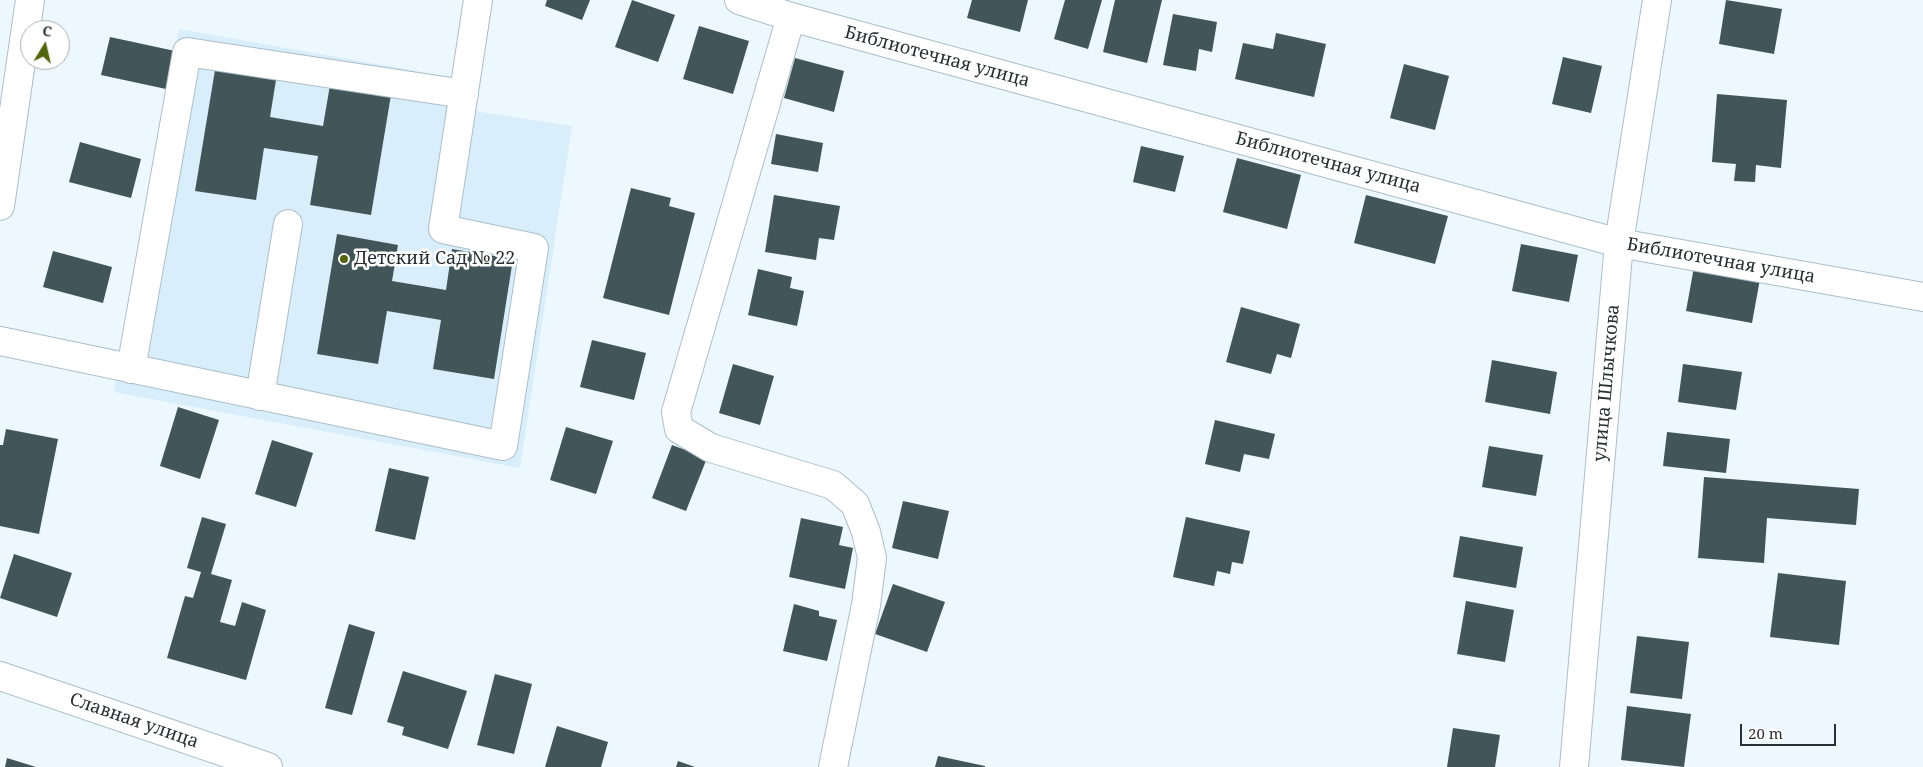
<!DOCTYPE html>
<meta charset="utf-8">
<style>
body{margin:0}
#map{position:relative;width:1923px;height:767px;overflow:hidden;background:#ecf7fe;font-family:"Noto Serif",serif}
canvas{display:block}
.north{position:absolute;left:20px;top:20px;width:50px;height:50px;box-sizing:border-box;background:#fff;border:1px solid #a9acae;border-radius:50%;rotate:9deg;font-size:14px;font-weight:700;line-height:20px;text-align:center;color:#283034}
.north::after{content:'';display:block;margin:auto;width:18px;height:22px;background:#55650c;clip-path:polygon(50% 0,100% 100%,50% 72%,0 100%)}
.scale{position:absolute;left:1740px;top:724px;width:96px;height:22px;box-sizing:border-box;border:2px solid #283034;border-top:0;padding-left:6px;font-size:15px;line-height:18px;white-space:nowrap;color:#283034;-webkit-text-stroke:4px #fff;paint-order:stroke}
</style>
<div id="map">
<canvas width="1923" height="767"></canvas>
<div class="north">С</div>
<div class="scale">20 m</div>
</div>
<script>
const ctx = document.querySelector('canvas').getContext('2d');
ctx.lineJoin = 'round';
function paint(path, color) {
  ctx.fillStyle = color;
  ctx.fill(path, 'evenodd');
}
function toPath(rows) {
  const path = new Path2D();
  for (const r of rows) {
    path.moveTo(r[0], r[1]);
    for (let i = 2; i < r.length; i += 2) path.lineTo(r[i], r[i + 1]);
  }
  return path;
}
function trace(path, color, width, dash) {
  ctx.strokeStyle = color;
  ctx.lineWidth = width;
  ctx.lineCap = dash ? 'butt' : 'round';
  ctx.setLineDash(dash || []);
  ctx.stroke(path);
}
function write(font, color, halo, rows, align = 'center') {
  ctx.font = font + ' "Noto Serif",serif';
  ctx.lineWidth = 5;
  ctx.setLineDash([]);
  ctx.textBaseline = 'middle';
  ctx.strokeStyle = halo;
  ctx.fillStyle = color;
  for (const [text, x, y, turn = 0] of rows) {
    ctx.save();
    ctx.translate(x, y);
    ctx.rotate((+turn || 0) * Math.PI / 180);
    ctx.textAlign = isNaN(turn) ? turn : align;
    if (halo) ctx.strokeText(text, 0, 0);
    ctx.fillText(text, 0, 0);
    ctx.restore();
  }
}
const built = toPath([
 [179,29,478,82,474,111,572,126,520,468,114,392]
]);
const building = toPath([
 [547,0,590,0,582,20,545,6],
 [632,0,675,15,658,62,615,47],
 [972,0,1028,0,1020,32,967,18],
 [1065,0,1102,0,1088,49,1054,39],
 [1115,0,1162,0,1147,63,1103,52],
 [1726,0,1782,9,1774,54,1719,44],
 [1173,14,1217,22,1212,52,1199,49,1196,71,1163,65],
 [699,26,749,41,733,94,683,79],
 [1276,33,1326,44,1314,97,1235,79,1243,43,1273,49],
 [110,37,175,51,166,89,101,75],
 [1563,57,1602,66,1591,113,1552,104],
 [795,58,844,71,834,112,784,98],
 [1404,64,1449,76,1435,130,1390,118],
 [215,70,276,80,270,117,323,126,330,85,391,95,371,215,310,205,318,156,264,148,256,200,195,191],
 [1717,94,1787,100,1781,168,1756,165,1755,182,1734,181,1736,164,1712,162],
 [776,134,823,143,818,172,771,164],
 [80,142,141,159,131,198,69,182],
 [1141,146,1184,156,1175,192,1133,182],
 [1237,158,1301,175,1287,229,1223,212],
 [631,188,671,198,669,206,695,213,669,315,603,298],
 [774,195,840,206,834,240,819,238,816,260,765,252],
 [1366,195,1448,216,1435,264,1354,243],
 [337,234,398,245,392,281,446,290,452,249,513,259,494,379,433,369,441,320,387,311,378,364,317,354],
 [1521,244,1578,255,1569,302,1512,291],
 [53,251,112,267,103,303,43,287],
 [1694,267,1760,279,1752,323,1686,311],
 [758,269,792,277,790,288,804,291,797,326,748,315],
 [1241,307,1300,324,1291,358,1277,354,1271,374,1226,362],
 [592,340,646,353,634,400,580,387],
 [1492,360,1557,372,1550,414,1485,402],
 [733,364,774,376,760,425,719,413],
 [1683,364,1742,372,1736,410,1678,402],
 [178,407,219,420,200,479,160,466],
 [1215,420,1275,434,1269,459,1244,454,1240,472,1205,464],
 [566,427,613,441,596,494,550,480],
 [6,429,58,439,39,534,0,526,0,445,3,445],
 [1667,432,1730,439,1726,473,1663,466],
 [272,440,313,453,296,507,255,494],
 [672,445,707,458,686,511,652,498],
 [1489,446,1543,455,1536,496,1482,487],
 [389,468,429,477,415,540,375,531],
 [1704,477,1859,489,1856,525,1767,518,1764,563,1698,558],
 [903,501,949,511,938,559,892,548],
 [202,517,226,524,211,574,232,580,220,622,235,626,242,602,266,610,246,680,167,658,185,596,193,598,201,572,187,568],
 [1186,517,1250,531,1243,564,1232,562,1230,574,1217,571,1214,586,1173,577],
 [801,518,843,527,839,545,853,548,845,589,789,577],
 [1460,536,1523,547,1516,588,1453,577],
 [14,554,72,573,57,617,0,598],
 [1778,573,1846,581,1839,645,1770,637],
 [893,584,945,602,927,652,875,634],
 [1466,601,1514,610,1505,662,1457,654],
 [794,604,819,611,819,616,837,620,827,661,783,651],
 [349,624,375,632,352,715,325,708],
 [1637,636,1689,642,1682,699,1630,693],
 [403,671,467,691,448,749,402,735,404,727,387,722],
 [495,674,532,684,514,754,477,745],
 [1627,706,1691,714,1684,767,1621,760],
 [557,726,608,742,601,767,545,767],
 [1453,728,1500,735,1495,767,1447,767],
 [938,756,985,766,985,767,935,767],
 [7,758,36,767,5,767],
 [678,761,695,767,676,767]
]);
const minor = toPath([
 [739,0,791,17,1619,243,1923,297],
 [791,17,676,412,679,429,711,448,833,485,855,504,866,532,872,558,866,605,833,767],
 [0,206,30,0],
 [0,341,503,446,534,248,443,229,478,0],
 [131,369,187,52,464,94],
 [260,396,288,224],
 [0,676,268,767],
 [1574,767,1619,243,1657,0]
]);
const markers = [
 [344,259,5,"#55650c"]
];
const streetNames = [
 ["Библиотечная улица",937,57,15],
 ["Библиотечная улица",1328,163,15],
 ["Библиотечная улица",1721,261,10],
 ["улица Шлычкова",1607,383,-85],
 ["Славная улица",134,721,19]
];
const poiNames = [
 ["Детский Сад № 22",354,259]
];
paint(built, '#d8eefa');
paint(building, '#425659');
trace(minor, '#abbec9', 30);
trace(minor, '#fff', 28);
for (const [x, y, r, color] of markers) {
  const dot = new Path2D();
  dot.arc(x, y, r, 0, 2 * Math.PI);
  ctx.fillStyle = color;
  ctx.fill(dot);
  trace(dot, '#fff', 2);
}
write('18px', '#283034', '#fff', streetNames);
write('18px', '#283034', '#fff', poiNames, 'left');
</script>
